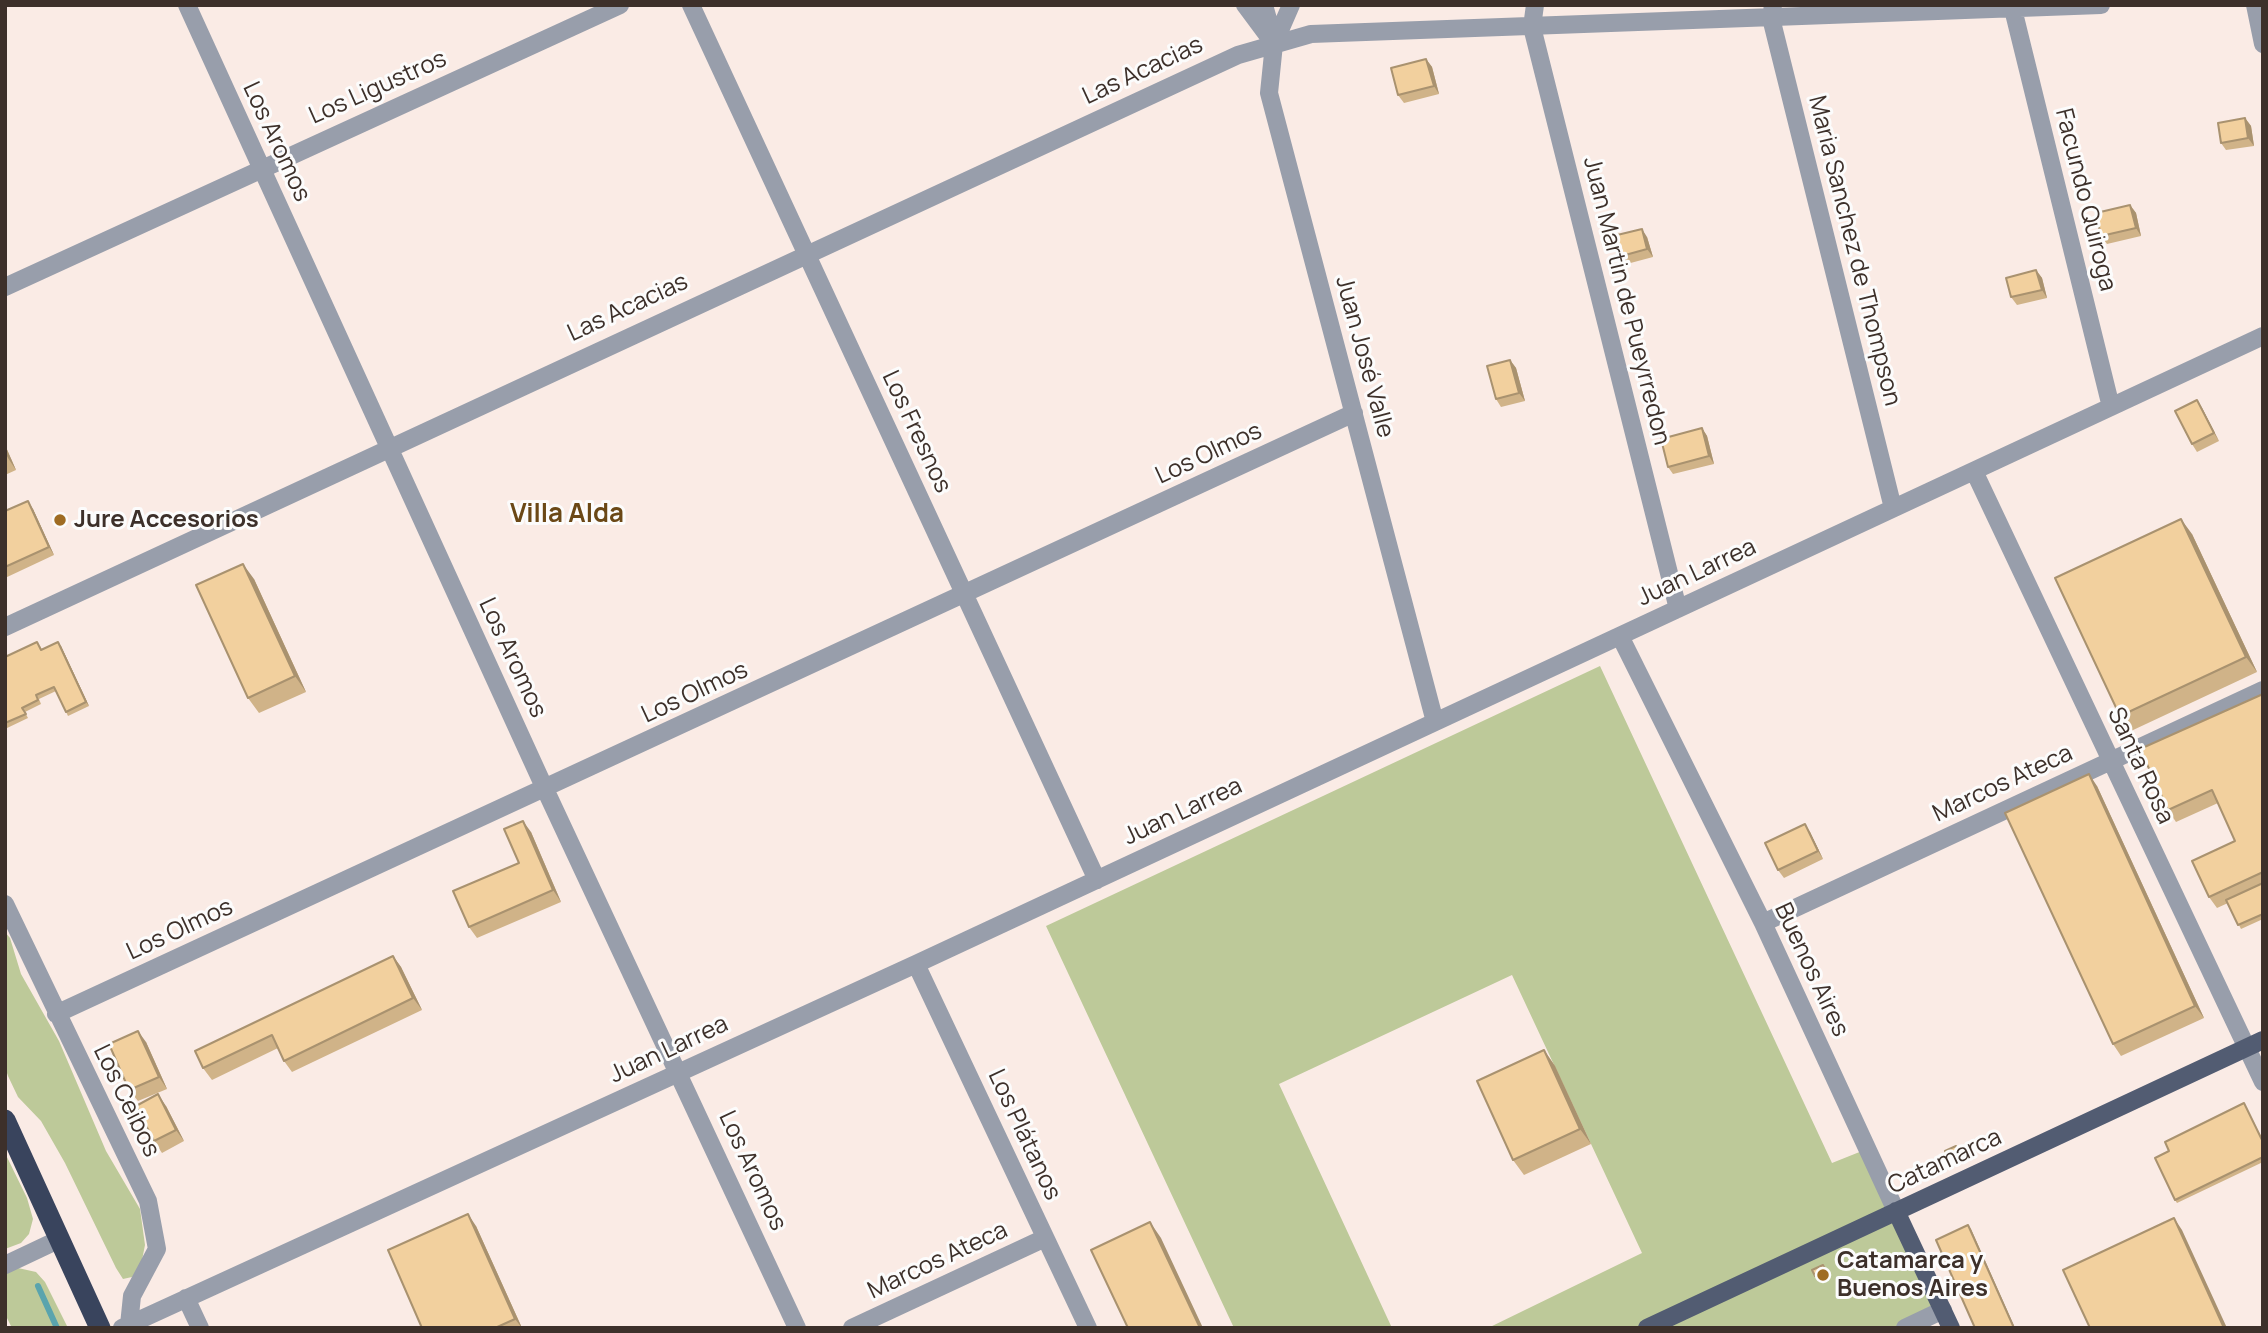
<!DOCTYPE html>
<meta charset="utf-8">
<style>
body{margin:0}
#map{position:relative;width:2268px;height:1333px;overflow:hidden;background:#faebe5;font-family:Manrope,sans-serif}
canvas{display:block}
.frame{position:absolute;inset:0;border:7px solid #3d302a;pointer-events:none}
</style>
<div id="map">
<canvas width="2268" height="1333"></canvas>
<div class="frame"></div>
</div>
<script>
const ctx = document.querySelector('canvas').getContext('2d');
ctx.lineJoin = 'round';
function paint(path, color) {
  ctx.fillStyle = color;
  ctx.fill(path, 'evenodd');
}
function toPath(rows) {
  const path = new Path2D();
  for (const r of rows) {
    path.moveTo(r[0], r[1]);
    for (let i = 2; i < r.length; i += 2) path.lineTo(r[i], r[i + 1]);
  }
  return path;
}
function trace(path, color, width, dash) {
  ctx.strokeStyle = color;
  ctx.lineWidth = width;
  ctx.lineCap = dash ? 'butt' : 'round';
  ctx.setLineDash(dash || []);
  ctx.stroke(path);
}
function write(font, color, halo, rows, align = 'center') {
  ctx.font = font + ' Manrope,sans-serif';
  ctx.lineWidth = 6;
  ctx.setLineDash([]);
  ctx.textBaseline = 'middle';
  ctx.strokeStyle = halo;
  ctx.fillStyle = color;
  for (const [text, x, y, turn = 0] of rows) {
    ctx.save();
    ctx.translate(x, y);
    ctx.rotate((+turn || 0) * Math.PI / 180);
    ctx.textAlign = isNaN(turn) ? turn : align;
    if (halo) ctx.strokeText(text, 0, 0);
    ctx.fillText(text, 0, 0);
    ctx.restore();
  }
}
const green = toPath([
 [1600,666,1832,1163,1867,1149,1943,1310,1905,1328,1488,1328,1642,1253,1512,975,1279,1084,1392,1328,1234,1328,1046,926],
 [5,932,10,938,21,974,59,1041,106,1151,140,1209,145,1245,141,1265,132,1277,123,1279,116,1268,65,1163,41,1121,18,1097,8,1076,5,1067],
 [5,1153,27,1198,33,1219,29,1234,21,1243,5,1249],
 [18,1268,36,1272,45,1282,68,1328,12,1328,5,1314,5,1273]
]);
const stream = toPath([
 [38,1286,57,1328]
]);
const minor = toPath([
 [187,5,545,789,797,1328],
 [691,5,1097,880],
 [1245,5,1274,44],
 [1264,5,1272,34],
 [1291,5,1274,44,1269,93,1435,722],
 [1535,5,1532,27,1678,609],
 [1773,5,1771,18,1893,508],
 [2012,5,2111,407],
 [2255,5,2263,44],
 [5,287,620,5],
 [1974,471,2263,1082],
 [5,627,1238,55,1311,34,2101,5],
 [1620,636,1763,923,1896,1211],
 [5,904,148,1201,157,1249,132,1296,129,1325],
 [1763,923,2263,690],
 [916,964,1088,1328],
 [56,1014,1354,413],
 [5,1265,60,1239],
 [186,1298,200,1328],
 [122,1328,916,964,2263,336],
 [852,1328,1045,1238],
 [1905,1328,1943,1310]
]);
const major = toPath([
 [1896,1211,1951,1328],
 [1647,1328,2263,1040]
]);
const highway = toPath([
 [5,1120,100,1328]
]);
const wall = toPath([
 [1426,59,1432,67,1439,94,1404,103,1398,95],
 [2245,118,2251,126,2254,146,2226,150,2221,143],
 [2130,205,2136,213,2141,236,2107,244,2101,236],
 [1647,237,1653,257,1623,265,1618,257],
 [2036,270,2042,278,2047,298,2017,305,2011,297],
 [1510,360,1516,368,1525,401,1501,407,1496,399],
 [2197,400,2202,408,2219,441,2197,452,2192,444],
 [1702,428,1707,436,1714,464,1673,474,1668,467],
 [5,445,16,470,5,475],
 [33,509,54,555,5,578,5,511],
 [2192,534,2257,672,2131,731,2120,716],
 [254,579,306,692,259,713,248,698],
 [40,646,42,650,61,646,89,706,68,716,56,691,39,699,41,704,25,712,28,718,5,729,5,667],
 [2263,694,2263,919,2241,929,2228,903,2217,908,2209,897,2235,841,2218,803,2176,822,2168,810],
 [2097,786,2204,1018,2121,1056,2113,1044],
 [531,832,561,902,477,938,469,927,519,863],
 [1810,832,1823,859,1784,878,1778,870],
 [393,956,401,967,422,1010,292,1072,284,1061,278,1048,212,1080,203,1068],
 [146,1042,167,1089,138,1101,129,1090],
 [1544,1050,1555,1066,1591,1144,1524,1175,1513,1160],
 [2244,1103,2263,1140,2263,1162,2177,1203,2175,1200,2169,1151],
 [166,1106,184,1141,162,1153,154,1141],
 [1958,1150,1961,1157,1951,1161,1948,1157],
 [476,1226,522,1328,422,1328],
 [1823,1265,1829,1276,1818,1280,1815,1276]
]);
const shadedWall = toPath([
 [1426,59,1432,67,1439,94,1434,86],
 [2245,118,2251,126,2254,146,2248,138],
 [2130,205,2136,213,2141,236,2136,228],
 [1642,229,1647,237,1653,257,1647,249],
 [2036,270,2042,278,2047,298,2042,290],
 [1510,360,1516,368,1525,401,1519,393],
 [2197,400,2202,408,2219,441,2214,433],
 [1702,428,1707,436,1714,464,1709,456],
 [5,445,16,470,8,458,5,452],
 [28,501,33,509,54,555,49,547],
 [2181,519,2192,534,2257,672,2246,657],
 [243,564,254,579,306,692,295,676],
 [58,642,61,646,89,706,86,702],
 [2089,774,2097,786,2204,1018,2195,1006],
 [523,821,531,832,561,902,553,890],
 [1805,824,1810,832,1823,859,1818,851],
 [393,956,401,967,422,1010,413,998],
 [138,1031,146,1042,167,1089,159,1077],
 [1544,1050,1555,1066,1591,1144,1580,1129],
 [158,1094,166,1106,184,1141,176,1130],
 [468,1214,476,1226,522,1328,515,1319],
 [2174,1218,2182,1230,2227,1328,2224,1328],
 [1150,1222,1161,1238,1203,1328,1200,1328],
 [1968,1225,1971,1229,2015,1328,2014,1328]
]);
const building = toPath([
 [1426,59,1434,86,1398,95,1391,68,1426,59],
 [2245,118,2248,138,2221,143,2218,123,2245,118],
 [2130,205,2136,228,2101,236,2096,213,2130,205],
 [1642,229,1647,249,1618,257,1613,236,1642,229],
 [2036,270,2042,290,2011,297,2006,278,2036,270],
 [1510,360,1519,393,1496,399,1487,366,1510,360],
 [2197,400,2214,433,2192,444,2175,411,2197,400],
 [1702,428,1709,456,1668,467,1661,439,1702,428],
 [28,501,49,547,5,567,5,511,28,501],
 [2181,519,2246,657,2120,716,2055,578,2181,519],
 [243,564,295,676,248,698,196,585,243,564],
 [37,642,41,650,58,642,86,702,66,712,54,687,36,695,38,700,22,708,26,714,5,723,5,667,6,667,5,657,37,642],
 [2263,694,2263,872,2209,897,2192,861,2235,841,2212,790,2168,810,2140,749,2263,694],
 [2089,774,2195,1006,2113,1044,2005,813,2089,774],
 [523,821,553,890,469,927,453,891,519,863,504,829,523,821],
 [1805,824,1818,851,1778,870,1765,843,1805,824],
 [2263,883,2263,914,2238,925,2226,900,2263,883],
 [393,956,413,998,284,1061,272,1035,203,1068,195,1051,393,956],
 [138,1031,159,1077,129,1090,109,1044,138,1031],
 [1544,1050,1580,1129,1513,1160,1477,1081,1544,1050],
 [158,1094,176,1130,154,1141,136,1106,158,1094],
 [2244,1103,2263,1142,2263,1157,2175,1200,2155,1158,2169,1151,2165,1142,2244,1103],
 [1956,1146,1959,1153,1948,1157,1945,1151,1956,1146],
 [468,1214,515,1319,495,1328,422,1328,388,1250,468,1214],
 [2174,1218,2224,1328,2090,1328,2063,1270,2174,1218],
 [1150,1222,1200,1328,1128,1328,1091,1250,1150,1222],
 [1968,1225,2014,1328,1975,1328,1936,1240,1968,1225],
 [1823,1265,1826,1272,1815,1276,1812,1270,1823,1265]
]);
const markers = [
 [60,520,7,"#9f6c23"],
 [1823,1275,7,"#9f6c23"]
];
const streetNames = [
 ["Las Acacias",1143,71,-25],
 ["Los Ligustros",378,88,-24],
 ["Los Aromos",276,142,65],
 ["Facundo Quiroga",2085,200,76],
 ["Maria Sanchez de Thompson",1854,251,76],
 ["Juan Martin de Pueyrredon",1626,301,76],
 ["Las Acacias",628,308,-25],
 ["Juan José Valle",1364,357,75],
 ["Los Fresnos",916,432,65],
 ["Los Olmos",1209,454,-25],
 ["Juan Larrea",1697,573,-25],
 ["Los Aromos",512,658,65],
 ["Los Olmos",695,693,-25],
 ["Santa Rosa",2140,766,65],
 ["Marcos Ateca",2003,784,-25],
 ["Juan Larrea",1183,812,-25],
 ["Los Olmos",180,930,-25],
 ["Buenos Aires",1811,970,65],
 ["Juan Larrea",669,1050,-25],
 ["Los Ceibos",126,1101,64],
 ["Los Plátanos",1024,1135,65],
 ["Catamarca",1945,1162,-25],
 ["Los Aromos",752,1171,65],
 ["Marcos Ateca",938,1261,-25]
];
const poiNames = [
 ["Jure Accesorios",74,520],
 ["Catamarca y",1837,1261],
 ["Buenos Aires",1837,1289]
];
const neighbourhoodNames = [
 ["Villa Alda",567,515]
];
paint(green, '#bdc999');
trace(stream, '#5aa4ad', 6);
trace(minor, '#989eab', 18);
trace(major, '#525c72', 18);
trace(highway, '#39445d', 21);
paint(wall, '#d0b388');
paint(shadedWall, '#a9926f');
paint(building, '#f2d09e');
trace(building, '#a9926f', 2);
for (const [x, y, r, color] of markers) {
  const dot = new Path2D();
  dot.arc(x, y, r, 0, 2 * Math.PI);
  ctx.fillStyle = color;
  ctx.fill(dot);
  trace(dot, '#fcfcfc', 2.5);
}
write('24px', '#3d302a', '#fcfcfc', streetNames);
write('bold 24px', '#3d302a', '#fcfcfc', poiNames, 'left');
write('bold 26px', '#6b4816', '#fcfcfc', neighbourhoodNames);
</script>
